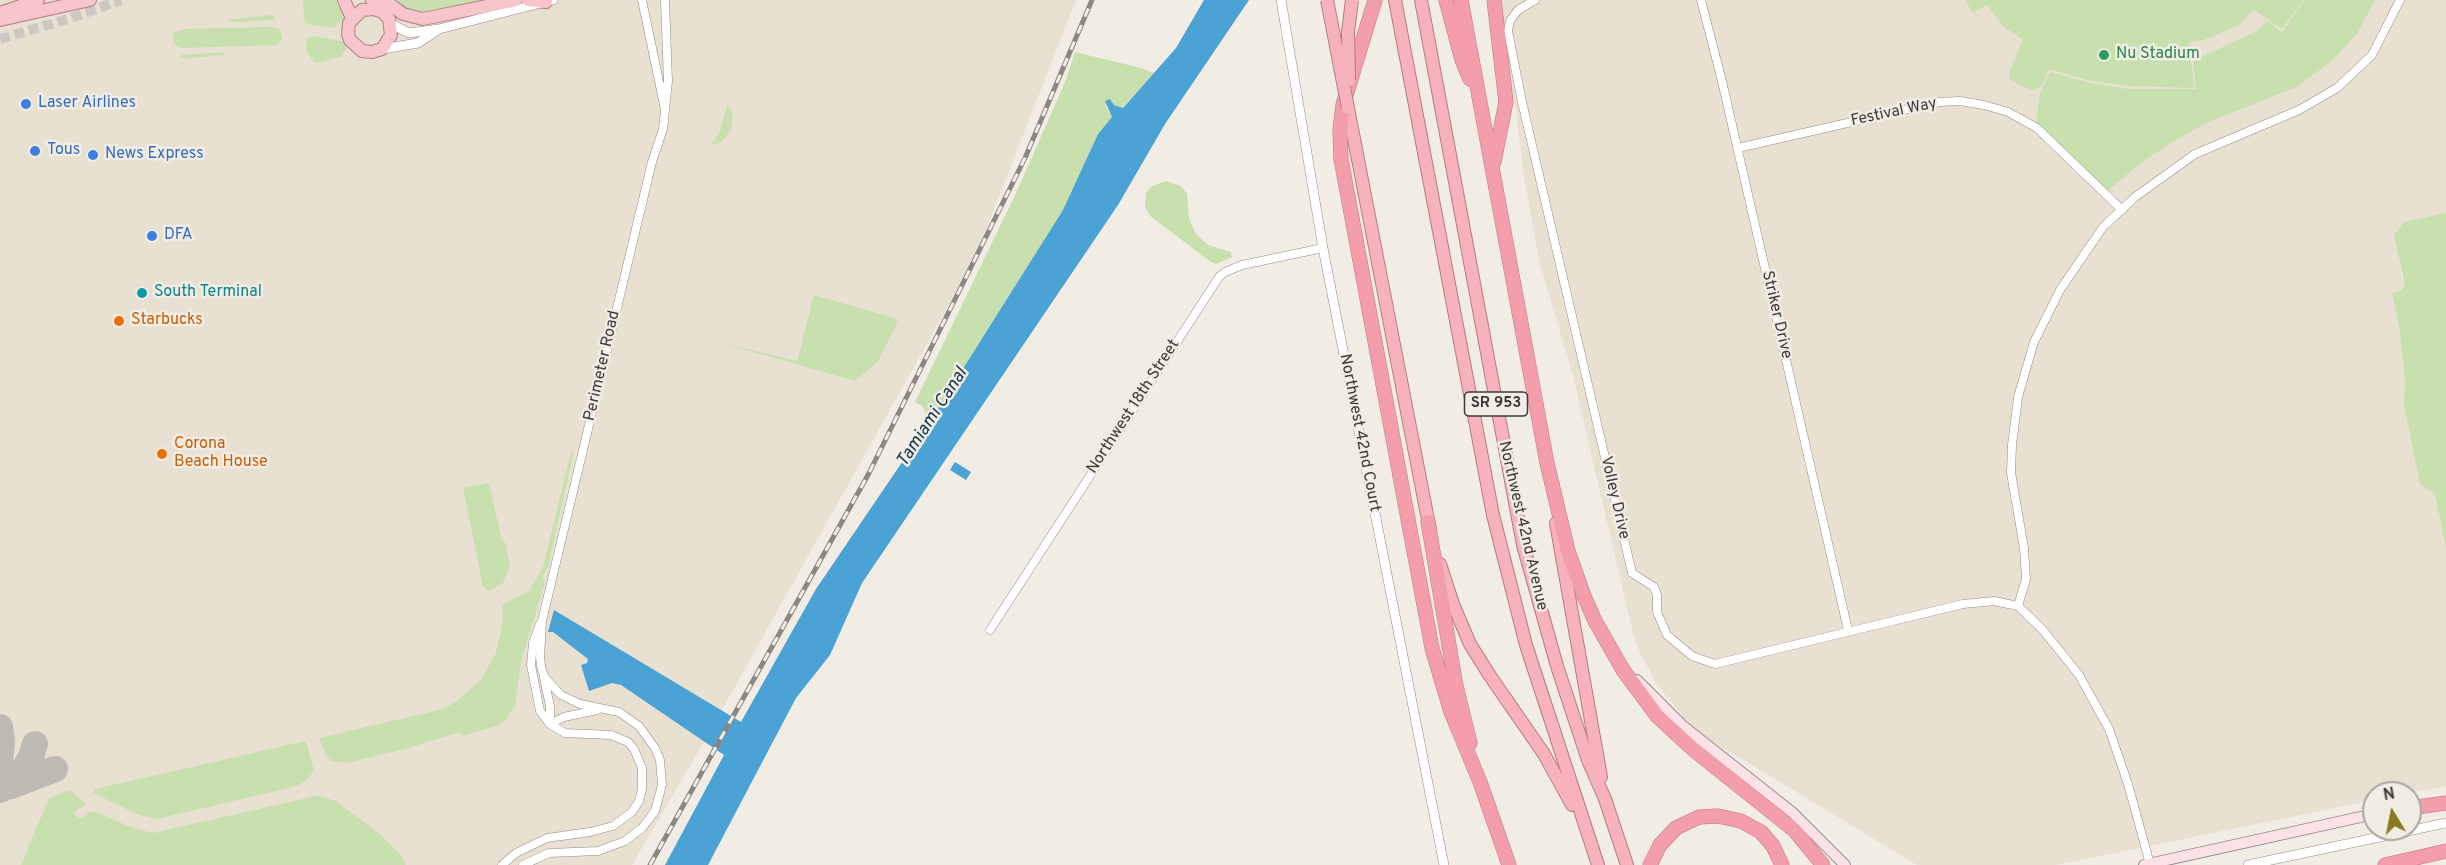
<!DOCTYPE html>
<style>
body{margin:0}
#map{position:relative;width:2446px;height:865px;overflow:hidden;background:#f1ece4;font-family:Overpass,sans-serif}
canvas{display:block}
.north{position:absolute;left:2362px;top:781px;width:60px;height:60px;box-sizing:border-box;background:#f1ece4;border:2px solid #a9a59f;border-radius:50%;rotate:350deg;font-size:16px;font-weight:700;line-height:24px;text-align:center;color:#3d3b38}
.north::after{content:'';display:block;margin:auto;width:21px;height:27px;background:#8a7a1f;clip-path:polygon(50% 0,100% 100%,50% 72%,0 100%)}
</style>
<div id="map">
<canvas width="2446" height="865"></canvas>
<div class="north">N</div>
</div>
<script>
const ctx = document.querySelector('canvas').getContext('2d');
ctx.lineJoin = 'round';
function paint(path, color) {
  ctx.fillStyle = color;
  ctx.fill(path, 'evenodd');
}
function toPath(rows) {
  const path = new Path2D();
  for (const r of rows) {
    path.moveTo(r[0], r[1]);
    for (let i = 2; i < r.length; i += 2) path.lineTo(r[i], r[i + 1]);
  }
  return path;
}
function trace(path, color, width, dash) {
  ctx.strokeStyle = color;
  ctx.lineWidth = width;
  ctx.lineCap = dash ? 'butt' : 'round';
  ctx.setLineDash(dash || []);
  ctx.stroke(path);
}
function write(font, color, halo, rows, align = 'center') {
  ctx.font = font + ' Overpass,sans-serif';
  ctx.lineWidth = 5;
  ctx.setLineDash([]);
  ctx.textBaseline = 'middle';
  ctx.strokeStyle = halo;
  ctx.fillStyle = color;
  for (const [text, x, y, turn = 0] of rows) {
    ctx.save();
    ctx.translate(x, y);
    ctx.rotate((+turn || 0) * Math.PI / 180);
    ctx.textAlign = isNaN(turn) ? turn : align;
    if (halo) ctx.strokeText(text, 0, 0);
    ctx.fillText(text, 0, 0);
    ctx.restore();
  }
}
const built = toPath([
 [0,0,1076,0,975,258,700,749,632,865,0,865],
 [1489,0,2446,0,2446,213,2404,222,2401,274,2405,284,2402,290,2392,295,2399,327,2405,379,2404,404,2435,494,2446,549,2446,786,2410,793,2374,793,2374,800,2056,865,1917,865,1709,739,1687,721,1658,686,1640,653,1633,633,1573,376,1539,260,1524,177,1516,111]
]);
const green = toPath([
 [303,0,336,0,344,9,345,19,341,23,333,28,308,24,304,20],
 [392,0,486,0,431,12,411,10,410,12],
 [1965,0,2303,0,2282,29,2254,10,2237,26,2204,40,2189,42,2194,88,2128,86,2091,81,2049,69,2042,86,2032,91,2010,80,2009,72,2023,40,2004,27,1987,5,1973,13],
 [2304,0,2375,0,2358,32,2333,60,2297,87,2213,120,2182,136,2139,164,2108,191,2036,122,2040,94,2050,72,2091,83,2128,89,2196,89,2193,61,2259,30,2267,21,2282,32],
 [272,15,275,18,274,20,233,22,228,20],
 [272,27,279,29,281,34,282,39,277,45,181,48,173,43,174,33,184,29],
 [314,36,345,42,346,49,341,57,315,63,307,53,306,41,308,38],
 [224,52,225,55,181,59,180,57,181,55],
 [1075,52,1141,68,1154,73,1122,108,1114,105,1110,99,1105,105,1112,117,1098,134,1063,210,930,421,922,406,915,402,1017,191,1066,80],
 [728,104,733,116,731,130,720,143,710,145,719,133],
 [1166,181,1181,186,1187,194,1189,219,1196,234,1208,245,1231,252,1232,257,1216,264,1211,262,1150,216,1145,206,1146,193,1152,186],
 [2446,213,2446,549,2435,494,2420,484,2404,404,2405,379,2399,327,2392,294,2402,290,2405,284,2394,235,2404,222],
 [814,295,894,318,898,322,878,361,855,381,715,341,796,361,798,359],
 [571,452,574,452,548,567,543,575,544,586,521,661,515,706,506,720,497,726,462,736,460,732,405,749,346,763,332,761,326,756,319,738,439,710,454,703,480,681,496,653,502,626,503,604,528,592,543,567],
 [489,483,502,542,505,542,510,566,503,583,489,591,483,586,463,488],
 [306,741,314,771,305,781,297,786,157,819,139,815,93,793,95,789],
 [70,790,86,804,72,813,81,819,88,812,98,813,133,828,153,833,316,796,326,798,336,801,380,834,400,854,406,865,21,865,49,798]
]);
const water = toPath([
 [1204,0,1249,0,1165,124,1118,205,862,583,830,655,796,698,708,865,665,865,724,755,621,685,612,683,589,691,581,665,587,663,588,659,553,632,548,632,554,610,741,722,816,589,930,421,1063,210,1098,134,1112,117,1105,101,1110,99,1114,105,1123,108,1176,48],
 [955,462,971,472,966,480,950,470]
]);
const taxiway = toPath([
 [0,727,2,741,0,763],
 [11,786,55,769],
 [1,790,22,772,31,757,35,744]
]);
const secondaryTunnel = toPath([
 [0,39,68,19,121,0]
]);
const minor = toPath([
 [642,0,664,105],
 [1535,0,1518,10,1510,21,1508,31,1522,102,1632,573,1654,587,1657,595,1657,612,1667,635,1692,656,1715,664,1963,604,1994,601,2018,606],
 [1701,0,1722,81,1848,630],
 [1738,148,1939,102,1960,101,1984,105,2008,112,2037,128,2122,210],
 [990,630,1219,277,1225,272,1242,265,1323,248],
 [544,678,550,706,550,724],
 [550,724,564,717,597,710],
 [2150,864,2128,784,2109,729,2079,675,2043,630,2018,606,2026,579,2024,548,2011,473,2012,445,2018,397,2034,342,2060,290,2103,227,2135,197,2195,154,2299,110,2337,88,2372,55,2400,0],
 [502,865,516,853,547,838,590,832,613,826,632,812,639,801,642,789,642,768,634,749,628,742,611,735,565,733,550,724,540,711,531,665,533,643,540,624],
 [523,865,549,853,598,851,625,841,642,828,655,811,662,785,660,760,655,748,639,726,619,712,580,704,561,695,546,679,542,671,540,658,542,621,652,162,663,129,668,81,665,0]
]);
const tertiary = toPath([
 [1281,0,1323,248,1444,865],
 [391,24,409,33,439,29,553,0],
 [382,49,418,43,436,31],
 [2248,865,2446,823]
]);
const secondary = toPath([
 [1637,680,1683,726,1793,813,1845,865],
 [2144,865,2374,814]
]);
const primary = toPath([
 [344,0,352,18],
 [372,0,389,19,391,35,382,49,372,52,362,51,350,40,348,34,349,23,362,10,374,9,380,11],
 [384,0,403,14,423,19,516,0],
 [528,0,546,2],
 [0,13,38,0],
 [0,20,90,0]
]);
const trunk = toPath([
 [1395,0,1493,515,1526,645,1598,865],
 [1421,0,1523,545,1557,666,1588,760,1605,799,1627,865],
 [1348,108,1430,530],
 [1556,523,1601,777],
 [1440,564,1453,604,1470,644,1490,676,1544,754,1572,805]
]);
const motorway = toPath([
 [1375,0,1343,105,1340,129,1341,159,1432,648,1451,712,1480,782,1509,865],
 [1446,0,1462,60,1470,79],
 [1461,0,1547,463,1568,551,1584,596,1595,621,1623,670,1657,716,1695,751,1794,830,1823,865],
 [1494,0,1506,102,1494,162],
 [1428,522,1456,686,1470,743],
 [2410,808,2446,803],
 [1650,865,1660,845,1676,828,1699,817,1718,816,1741,821,1761,832,1773,846,1782,865],
 [2385,865,2446,851]
]);
const rail = toPath([
 [650,865,868,475,1025,158,1092,0]
]);
const trunkBridge = toPath([
 [1327,0,1348,108],
 [1349,80,1348,32,1352,0]
]);
const markers = [
 [2104,55,6,"#2e9e5b"],
 [26,104,6,"#3f7fe0"],
 [35,151,6,"#3f7fe0"],
 [93,155,6,"#3f7fe0"],
 [152,236,6,"#3f7fe0"],
 [142,293,6,"#0f9aa8"],
 [119,321,6,"#e8710a"],
 [162,454,6,"#e8710a"]
];
const shields = [
 [1496,404,63]
];
const shieldNames = [
 ["SR 953",1496,404]
];
const leisureNames = [
 ["Nu Stadium",2116,55]
];
const shopNames = [
 ["Laser Airlines",38,104],
 ["Tous",47,151],
 ["News Express",105,155],
 ["DFA",164,236]
];
const streetNames = [
 ["Festival Way",1894,113,-12],
 ["Striker Drive",1776,315,77],
 ["Perimeter Road",603,366,-77],
 ["Northwest 18th Street",1134,407,-57],
 ["Northwest 42nd Court",1359,433,79],
 ["Volley Drive",1614,498,77],
 ["Northwest 42nd Avenue",1522,526,77]
];
const cultureNames = [
 ["South Terminal",154,293]
];
const foodNames = [
 ["Starbucks",131,321],
 ["Corona",174,445],
 ["Beach House",174,463]
];
const waterNames = [
 ["Tamiami Canal",933,418,-57]
];
paint(built, '#e8e0d1');
paint(green, '#c7e0ae');
paint(water, '#4aa2d5');
trace(taxiway, '#bebab4', 26);
trace(secondaryTunnel, '#cdc9c2', 10, [10, 5]);
trace(minor, '#928d86', 9);
trace(tertiary, '#928d86', 10);
trace(secondary, '#928d86', 12);
trace(primary, '#b57b83', 14);
trace(trunk, '#b57b83', 14);
trace(motorway, '#b57b83', 15);
trace(minor, '#fff', 8);
trace(tertiary, '#fff', 9);
trace(secondary, '#fce2e6', 10);
trace(primary, '#f9c5cd', 12);
trace(trunk, '#f7b2bc', 12);
trace(motorway, '#f59eab', 14);
trace(rail, '#8b8883', 5);
trace(rail, '#f1ece4', 3, [9]);
trace(trunkBridge, '#b57b83', 14, []);
trace(trunkBridge, '#f7b2bc', 12);
for (const [x, y, r, color] of markers) {
  const dot = new Path2D();
  dot.arc(x, y, r, 0, 2 * Math.PI);
  ctx.fillStyle = color;
  ctx.fill(dot);
  trace(dot, '#f1ece4', 2);
}
for (const [x, y, w] of shields) {
  const box = new Path2D();
  box.roundRect(x - w / 2, y - 12, w, 24, 4.5);
  ctx.fillStyle = '#f1ece4';
  ctx.fill(box);
  trace(box, '#3d3b38', 1.5);
}
write('bold 15px', '#3d3b38', null, shieldNames);
write('16px', '#27864d', '#f1ece4', leisureNames, 'left');
write('16px', '#366cbe', '#f1ece4', shopNames, 'left');
write('16px', '#3d3b38', '#f1ece4', streetNames);
write('16px', '#0d838f', '#f1ece4', cultureNames, 'left');
write('16px', '#c56008', '#f1ece4', foodNames, 'left');
write('italic 18px', '#0f354a', '#f1ece4', waterNames);
</script>
